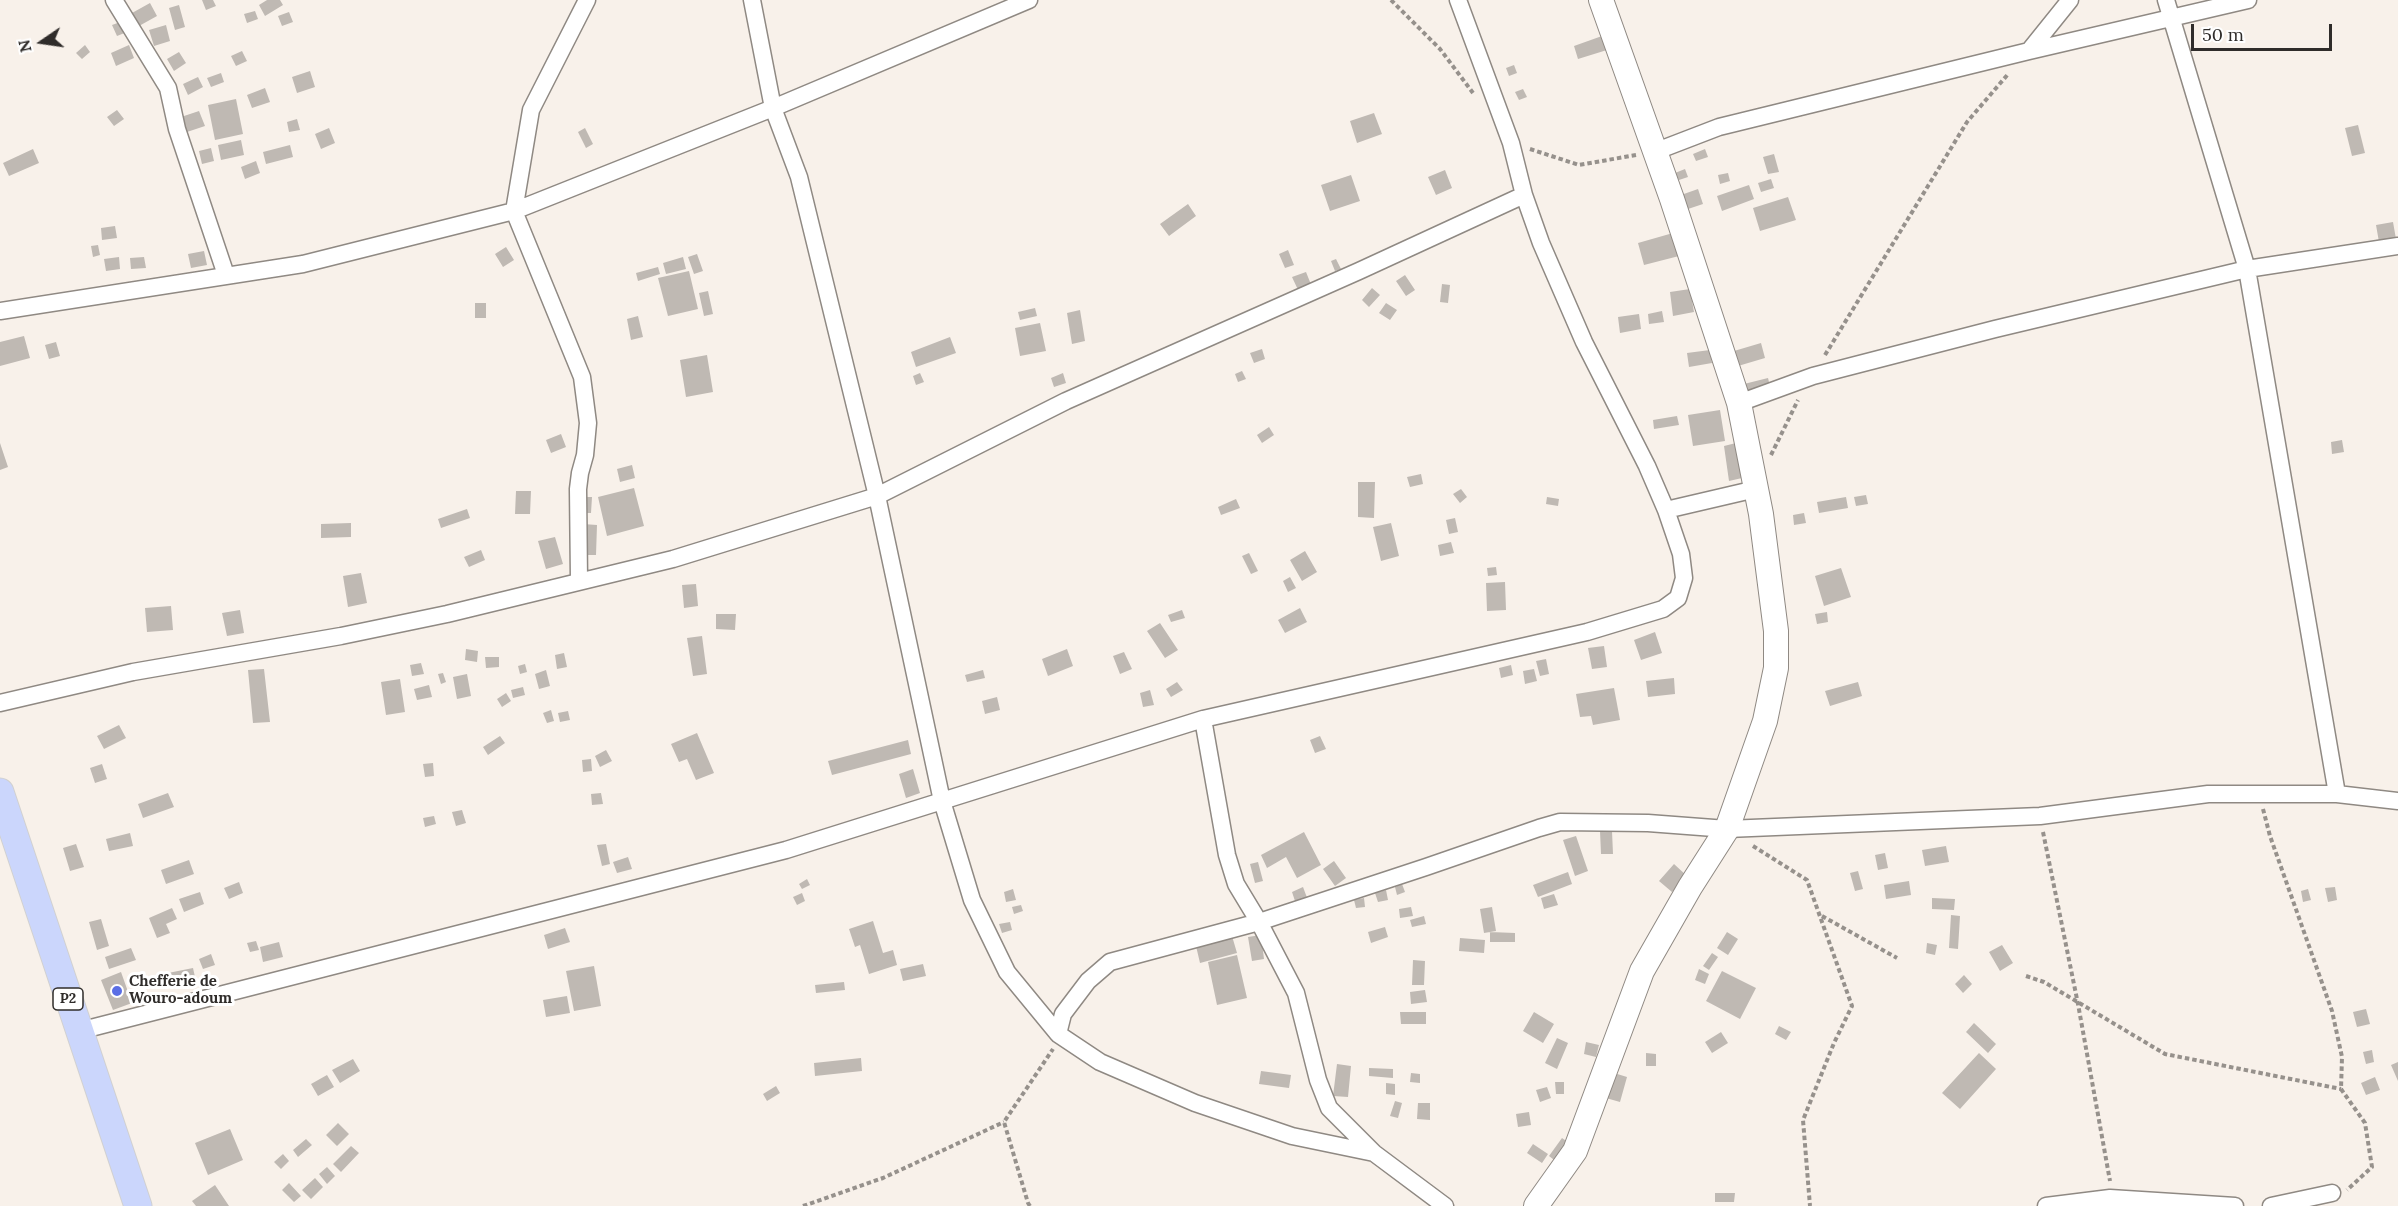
<!DOCTYPE html>
<style>
body{margin:0}
#map{position:relative;width:2398px;height:1206px;overflow:hidden;background:#f8f1ea;font-family:Lora,serif}
canvas{display:block}
.north{position:absolute;left:12px;top:12px;width:60px;height:60px;-webkit-text-stroke:4px #fff;paint-order:stroke;rotate:257deg;font-size:16px;font-weight:700;line-height:24px;text-align:center;color:#2f2c2a}
.north::after{content:'';display:block;margin:auto;width:21px;height:27px;background:#2f2c2a;clip-path:polygon(50% 0,100% 100%,50% 72%,0 100%)}
.scale{position:absolute;left:2191px;top:24px;width:141px;height:27px;box-sizing:border-box;border:3px solid #2f2c2a;border-top:0;padding-left:8px;font-size:18px;line-height:21px;white-space:nowrap;color:#2f2c2a;-webkit-text-stroke:4px #fff;paint-order:stroke}
</style>
<div id="map">
<canvas width="2398" height="1206"></canvas>
<div class="north">N</div>
<div class="scale">50 m</div>
</div>
<script>
const ctx = document.querySelector('canvas').getContext('2d');
ctx.lineJoin = 'round';
function paint(path, color) {
  ctx.fillStyle = color;
  ctx.fill(path, 'evenodd');
}
function toPath(rows) {
  const path = new Path2D();
  for (const r of rows) {
    path.moveTo(r[0], r[1]);
    for (let i = 2; i < r.length; i += 2) path.lineTo(r[i], r[i + 1]);
  }
  return path;
}
function trace(path, color, width, dash) {
  ctx.strokeStyle = color;
  ctx.lineWidth = width;
  ctx.lineCap = dash ? 'butt' : 'round';
  ctx.setLineDash(dash || []);
  ctx.stroke(path);
}
function write(font, color, halo, rows, align = 'center') {
  ctx.font = font + ' Lora,serif';
  ctx.lineWidth = 6;
  ctx.setLineDash([]);
  ctx.textBaseline = 'middle';
  ctx.strokeStyle = halo;
  ctx.fillStyle = color;
  for (const [text, x, y, turn = 0] of rows) {
    ctx.save();
    ctx.translate(x, y);
    ctx.rotate((+turn || 0) * Math.PI / 180);
    ctx.textAlign = isNaN(turn) ? turn : align;
    if (halo) ctx.strokeText(text, 0, 0);
    ctx.fillText(text, 0, 0);
    ctx.restore();
  }
}
const building = toPath([
 [202,0,213,0,216,6,206,10],
 [267,0,280,0,283,5,265,16,259,5],
 [150,3,157,16,139,26,132,13],
 [179,5,185,27,175,30,169,8],
 [255,11,258,19,247,23,244,14],
 [289,12,293,22,282,26,278,16],
 [123,21,127,32,117,36,112,25],
 [166,25,170,41,154,46,149,30],
 [1602,36,1607,50,1578,59,1574,46],
 [85,45,90,52,82,59,76,53],
 [129,45,134,58,116,66,111,53],
 [242,51,247,61,236,66,231,56],
 [179,52,186,63,174,71,167,59],
 [1514,65,1517,73,1509,76,1506,68],
 [310,71,315,87,297,93,292,77],
 [221,73,224,82,211,87,207,78],
 [198,77,203,87,188,95,183,84],
 [265,88,270,102,252,108,247,95],
 [1523,89,1527,97,1519,100,1515,92],
 [236,99,243,134,215,140,208,105],
 [117,110,124,119,114,126,107,117],
 [199,111,205,126,187,132,181,117],
 [1374,113,1382,134,1357,143,1350,121],
 [297,119,300,130,289,132,287,122],
 [2358,125,2365,153,2352,156,2345,128],
 [329,128,335,143,321,149,315,134],
 [585,128,593,144,586,148,578,132],
 [241,140,244,155,221,160,218,145],
 [290,145,293,157,266,164,263,152],
 [211,148,214,161,202,164,199,151],
 [33,149,39,163,9,176,3,163],
 [1705,149,1708,157,1696,161,1693,154],
 [1774,154,1779,172,1768,174,1763,157],
 [256,161,260,173,245,179,241,167],
 [1685,169,1688,177,1679,180,1675,173],
 [1445,170,1452,188,1436,195,1428,177],
 [1728,173,1730,181,1720,184,1718,175],
 [1351,175,1360,201,1330,211,1321,185],
 [1771,179,1774,188,1761,192,1758,183],
 [1749,185,1754,199,1722,211,1717,196],
 [1698,189,1703,204,1685,210,1681,195],
 [1788,197,1796,220,1760,231,1753,208],
 [1188,204,1196,216,1169,236,1160,224],
 [2393,222,2396,239,2379,242,2376,225],
 [115,226,117,238,102,240,101,228],
 [1673,233,1679,256,1644,265,1638,243],
 [98,245,100,255,93,257,91,246],
 [506,247,514,260,503,267,495,254],
 [1288,250,1294,265,1285,268,1279,254],
 [204,251,207,265,191,268,188,254],
 [697,254,703,271,694,274,688,257],
 [119,257,120,269,106,271,104,259],
 [144,257,146,268,131,269,130,258],
 [683,257,686,269,666,274,663,263],
 [1336,259,1341,269,1335,271,1331,261],
 [658,267,660,274,638,281,636,273],
 [689,271,698,309,668,316,658,278],
 [1306,272,1312,287,1299,292,1292,277],
 [1405,275,1415,290,1406,296,1396,281],
 [1442,284,1450,285,1448,303,1440,302],
 [1372,288,1380,295,1369,307,1362,300],
 [1690,289,1694,312,1673,316,1670,292],
 [708,291,713,314,704,316,699,293],
 [475,303,486,303,486,318,475,318],
 [1386,303,1397,310,1390,320,1379,313],
 [1035,308,1037,316,1020,320,1018,312],
 [1080,310,1085,341,1072,344,1067,313],
 [1662,311,1664,322,1649,324,1648,314],
 [1639,314,1641,329,1620,333,1618,317],
 [638,316,643,337,631,340,627,319],
 [1040,323,1046,351,1020,356,1015,328],
 [24,336,30,358,0,366,0,342],
 [950,337,956,353,916,367,911,352],
 [56,342,60,356,49,359,45,345],
 [1761,343,1765,358,1738,366,1734,351],
 [1262,349,1265,359,1254,363,1250,353],
 [1710,350,1712,363,1689,367,1687,353],
 [707,355,713,392,686,397,680,360],
 [1242,371,1246,379,1238,382,1235,374],
 [920,373,924,382,916,385,913,376],
 [1063,373,1066,383,1054,387,1051,378],
 [1768,378,1770,386,1746,392,1744,384],
 [1720,410,1725,441,1693,446,1688,415],
 [1677,416,1679,425,1654,429,1653,420],
 [1269,427,1274,435,1262,443,1257,435],
 [561,434,566,447,551,453,546,440],
 [2342,440,2344,452,2332,454,2331,442],
 [0,443,8,467,0,470],
 [1736,443,1742,478,1729,481,1724,446],
 [632,465,635,478,620,482,617,469],
 [1421,474,1423,484,1410,487,1407,477],
 [1358,482,1375,482,1374,518,1358,517],
 [634,488,644,526,607,536,598,497],
 [1461,489,1467,497,1460,503,1453,494],
 [516,491,531,491,530,514,515,514],
 [1866,495,1868,504,1856,506,1854,497],
 [582,497,592,497,591,513,582,513],
 [1547,497,1559,499,1558,506,1546,504],
 [1846,497,1848,508,1819,513,1817,502],
 [1236,499,1240,508,1221,515,1218,507],
 [467,509,470,518,441,528,438,519],
 [1804,513,1806,523,1794,525,1793,515],
 [1455,518,1458,532,1449,534,1446,520],
 [351,523,351,537,321,538,321,524],
 [1391,523,1399,556,1381,561,1373,527],
 [583,524,597,525,596,555,582,555],
 [555,537,563,564,546,569,538,541],
 [1451,542,1454,553,1440,556,1438,545],
 [481,550,485,560,469,567,464,557],
 [1305,551,1317,572,1302,581,1290,560],
 [1249,553,1258,571,1251,574,1242,556],
 [1496,567,1497,575,1488,576,1487,568],
 [1841,568,1851,597,1824,606,1815,576],
 [361,573,367,603,348,607,343,576],
 [1290,577,1296,588,1288,592,1283,581],
 [1505,582,1506,610,1487,611,1486,583],
 [696,584,698,606,684,608,682,585],
 [171,606,173,630,147,632,145,608],
 [1300,608,1307,622,1285,633,1278,620],
 [240,610,244,633,227,636,222,613],
 [1182,610,1185,618,1171,622,1168,615],
 [1827,612,1828,622,1817,624,1815,614],
 [716,614,736,614,735,630,716,629],
 [1160,623,1178,650,1165,658,1147,631],
 [1655,632,1662,653,1641,660,1634,640],
 [702,636,707,674,693,676,687,638],
 [1604,646,1607,667,1592,669,1588,648],
 [466,649,478,651,477,662,465,660],
 [1067,649,1073,666,1048,676,1042,659],
 [1124,652,1132,669,1120,674,1113,656],
 [564,653,567,667,557,669,555,655],
 [485,657,499,657,499,667,486,668],
 [1546,659,1549,674,1540,676,1536,661],
 [421,663,424,674,412,676,410,665],
 [525,664,527,672,520,674,518,666],
 [1511,665,1513,675,1501,678,1499,668],
 [264,669,270,722,253,723,248,670],
 [1534,669,1537,681,1525,684,1523,671],
 [546,670,550,686,539,689,535,674],
 [983,670,985,678,967,682,965,675],
 [443,673,446,682,441,684,438,674],
 [467,674,471,696,457,699,453,677],
 [1674,678,1675,694,1648,697,1646,681],
 [400,679,405,712,386,715,381,682],
 [1177,682,1183,690,1171,697,1166,689],
 [1858,682,1862,696,1830,706,1825,691],
 [429,685,432,697,417,700,414,689],
 [523,687,525,695,513,698,511,690],
 [1614,688,1620,720,1593,725,1591,716,1580,717,1576,694],
 [1150,690,1154,705,1143,707,1140,693],
 [506,693,511,701,502,707,497,699],
 [997,697,1000,710,985,714,982,701],
 [551,710,554,721,547,723,543,713],
 [568,711,570,720,560,722,558,713],
 [119,725,126,738,104,749,97,736],
 [697,733,714,773,696,780,687,759,679,762,671,744],
 [500,736,505,743,488,755,483,747],
 [1320,736,1326,749,1315,753,1310,740],
 [908,740,911,754,832,775,828,761],
 [606,750,612,761,600,767,595,756],
 [591,759,592,771,583,772,582,760],
 [433,763,434,776,425,777,423,764],
 [102,764,107,779,95,783,90,768],
 [913,769,920,793,906,798,899,774],
 [168,793,174,807,143,818,138,804],
 [601,793,603,804,592,805,591,794],
 [462,810,466,823,456,826,452,812],
 [434,816,436,824,425,827,423,818],
 [1600,831,1612,831,1613,854,1601,854],
 [1304,832,1321,865,1297,878,1286,857,1267,868,1261,855],
 [130,833,133,846,109,851,106,839],
 [1576,836,1588,871,1575,876,1563,840],
 [76,844,84,867,70,871,63,848],
 [606,844,610,864,602,866,597,845],
 [1946,846,1949,862,1925,866,1922,850],
 [1885,853,1888,868,1878,870,1875,855],
 [628,857,632,869,617,873,613,862],
 [189,860,194,874,166,884,161,870],
 [1334,861,1346,878,1335,886,1323,869],
 [1258,862,1263,881,1255,883,1250,864],
 [1674,864,1687,876,1672,892,1659,881],
 [1858,871,1863,889,1855,891,1850,873],
 [1568,872,1572,884,1538,897,1533,885],
 [807,879,810,885,802,889,799,884],
 [1909,881,1911,895,1886,899,1884,885],
 [239,882,243,893,229,899,224,888],
 [1402,884,1405,892,1397,895,1395,887],
 [1303,887,1309,903,1297,907,1292,892],
 [2335,887,2337,900,2328,902,2325,888],
 [1013,889,1016,900,1006,902,1004,892],
 [2308,889,2311,900,2303,902,2301,891],
 [1386,890,1388,900,1378,902,1375,893],
 [200,892,204,904,184,912,179,899],
 [802,893,805,901,797,905,793,897],
 [1554,894,1558,905,1544,909,1541,898],
 [1364,898,1365,907,1356,908,1354,900],
 [1932,898,1955,899,1954,910,1932,909],
 [1021,905,1023,911,1014,914,1012,907],
 [1411,907,1413,916,1400,918,1399,909],
 [1492,907,1496,931,1484,933,1480,909],
 [172,908,177,919,166,924,170,933,157,938,149,918],
 [1951,915,1960,916,1958,949,1949,948],
 [1424,916,1426,924,1412,927,1410,920],
 [101,919,109,946,97,950,89,922],
 [873,921,883,953,893,950,897,965,869,974,860,945,855,947,849,929],
 [1010,922,1012,930,1002,933,999,924],
 [1385,927,1388,937,1371,943,1368,932],
 [565,928,570,942,548,949,544,935],
 [1490,932,1515,933,1515,942,1490,942],
 [1727,932,1738,939,1728,955,1717,948],
 [1261,935,1264,959,1252,961,1248,937],
 [1232,936,1237,953,1200,963,1196,946],
 [1460,938,1485,940,1484,953,1459,951],
 [256,941,259,950,250,952,247,943],
 [279,942,283,957,263,962,260,947],
 [1927,943,1937,945,1935,955,1926,953],
 [2002,945,2013,963,2000,971,1989,952],
 [131,948,136,960,109,969,105,957],
 [1712,953,1718,957,1709,970,1703,966],
 [211,954,215,965,203,969,199,959],
 [1237,955,1247,998,1217,1005,1208,962],
 [1413,960,1425,961,1424,985,1412,985],
 [923,964,926,976,903,981,900,969],
 [594,966,601,1006,574,1011,566,971],
 [193,968,195,977,165,984,163,974],
 [1699,969,1709,974,1705,984,1695,980],
 [1722,971,1756,988,1740,1019,1706,1001],
 [121,972,132,1003,113,1010,101,980],
 [1964,975,1972,984,1963,993,1955,984],
 [844,982,845,990,816,993,815,985],
 [1425,990,1427,1002,1411,1004,1410,992],
 [567,996,570,1013,546,1017,543,1000],
 [2366,1009,2370,1024,2357,1027,2353,1012],
 [1400,1012,1426,1012,1426,1024,1401,1024],
 [1534,1012,1554,1024,1543,1043,1523,1031],
 [1974,1023,1996,1044,1988,1053,1966,1032],
 [1779,1026,1791,1032,1786,1040,1775,1034],
 [1721,1032,1728,1043,1712,1053,1705,1042],
 [1557,1038,1568,1043,1557,1069,1545,1063],
 [1586,1042,1599,1045,1596,1057,1584,1054],
 [2372,1050,2374,1062,2366,1064,2363,1052],
 [1646,1053,1656,1054,1656,1066,1646,1066],
 [1979,1053,1996,1069,1960,1109,1942,1093],
 [861,1058,862,1071,815,1076,814,1063],
 [353,1059,360,1071,340,1083,332,1070],
 [2398,1062,2398,1081,2391,1065],
 [1337,1064,1351,1066,1348,1097,1333,1096],
 [1369,1068,1393,1069,1393,1078,1369,1076],
 [1261,1071,1291,1075,1289,1088,1259,1084],
 [1411,1073,1420,1074,1420,1083,1410,1082],
 [1614,1073,1627,1077,1620,1102,1606,1098],
 [327,1075,334,1087,318,1096,311,1084],
 [2375,1077,2380,1090,2366,1095,2361,1083],
 [1555,1082,1564,1082,1564,1094,1556,1094],
 [1386,1083,1395,1084,1395,1095,1386,1094],
 [776,1086,780,1093,767,1101,763,1094],
 [1547,1087,1551,1098,1540,1102,1536,1090],
 [1395,1101,1402,1103,1398,1118,1390,1116],
 [1418,1103,1430,1103,1430,1120,1417,1119],
 [1529,1112,1531,1125,1518,1127,1516,1114],
 [338,1123,349,1134,337,1146,326,1135],
 [230,1129,243,1160,208,1175,195,1143],
 [1562,1138,1572,1145,1558,1163,1549,1156],
 [306,1139,312,1145,298,1157,293,1150],
 [1533,1144,1548,1154,1542,1163,1527,1153],
 [351,1146,359,1153,341,1172,333,1164],
 [283,1154,289,1161,281,1169,274,1162],
 [327,1167,335,1176,327,1184,319,1174],
 [315,1178,323,1187,311,1199,302,1190],
 [289,1183,301,1196,294,1202,282,1190],
 [215,1185,229,1206,196,1206,192,1201],
 [1715,1193,1735,1193,1734,1202,1715,1202]
]);
const path = toPath([
 [1391,0,1440,49,1473,93],
 [1530,149,1579,165,1636,155],
 [1825,355,1967,122,2009,73],
 [1771,455,1798,400],
 [2263,809,2270,836,2332,1011,2342,1057,2341,1089,2365,1123,2372,1167,2347,1190],
 [2043,832,2078,1004,2110,1181],
 [1753,846,1807,880,1852,1006,1834,1043,1803,1120,1810,1206],
 [1822,916,1897,958],
 [2026,976,2044,982,2165,1054,2341,1089],
 [803,1206,883,1178,1004,1122],
 [1030,1206,1028,1203,1004,1122,1053,1049]
]);
const minor = toPath([
 [114,0,168,88,177,129,226,275],
 [752,0,773,108,799,177,877,496,942,801,972,900,1007,972,1058,1034,1100,1062,1195,1103,1292,1136,1374,1153],
 [1458,0,1511,143,1524,195,1541,243,1584,342,1647,466,1666,510],
 [2166,0,2247,269,2337,794],
 [2029,51,2070,0],
 [1654,152,1719,127,2029,51,2248,0],
 [0,311,303,264,514,211,773,108,1029,0],
 [1739,403,1813,376,1995,329,2247,269,2398,246],
 [579,580,578,489,580,473,585,455,588,423,582,377,514,211,531,110,587,0],
 [0,703,133,672,341,636,447,614,673,559,877,496,1066,401,1359,271,1524,195],
 [1203,719,1227,855,1236,884,1259,922,1296,993,1318,1080,1329,1108,1374,1153,1445,1206],
 [79,1031,786,850,1203,719,1587,632,1663,609,1678,598,1684,578,1681,554,1666,510,1756,489],
 [1058,1034,1063,1014,1088,981,1110,962,1259,922,1426,867,1539,828,1560,822,1648,823,1727,829,2040,816,2208,794,2337,794,2398,801],
 [2046,1206,2110,1198,2235,1206],
 [2271,1206,2332,1193]
]);
const secondary = toPath([
 [1536,1206,1575,1151,1642,971,1690,887,1727,829,1765,721,1776,668,1776,631,1761,514,1739,403,1672,199,1601,0]
]);
const primary = toPath([
 [0,792,138,1206]
]);
const markers = [
 [117,991,6,"#5a6ee5"]
];
const shields = [
 [68,999,30]
];
const shieldNames = [
 ["P2",68,999]
];
const poiNames = [
 ["Chefferie de",129,982],
 ["Wouro-adoum",129,999]
];
paint(building, '#bfb9b3');
trace(minor, '#8f8983', 19);
trace(secondary, '#8f8983', 26);
trace(primary, '#d1d1d0', 29);
trace(path, '#96918c', 4, [4.5, 3]);
trace(minor, '#fff', 16);
trace(secondary, '#fff', 24);
trace(primary, '#cbd6fc', 27);
for (const [x, y, r, color] of markers) {
  const dot = new Path2D();
  dot.arc(x, y, r, 0, 2 * Math.PI);
  ctx.fillStyle = color;
  ctx.fill(dot);
  trace(dot, '#fff', 2);
}
for (const [x, y, w] of shields) {
  const box = new Path2D();
  box.roundRect(x - w / 2, y - 11, w, 22, 4.5);
  ctx.fillStyle = '#fff';
  ctx.fill(box);
  trace(box, '#2f2c2a', 1.5);
}
write('bold 14px', '#2f2c2a', null, shieldNames);
write('bold 15px', '#2f2c2a', '#fff', poiNames, 'left');
</script>
